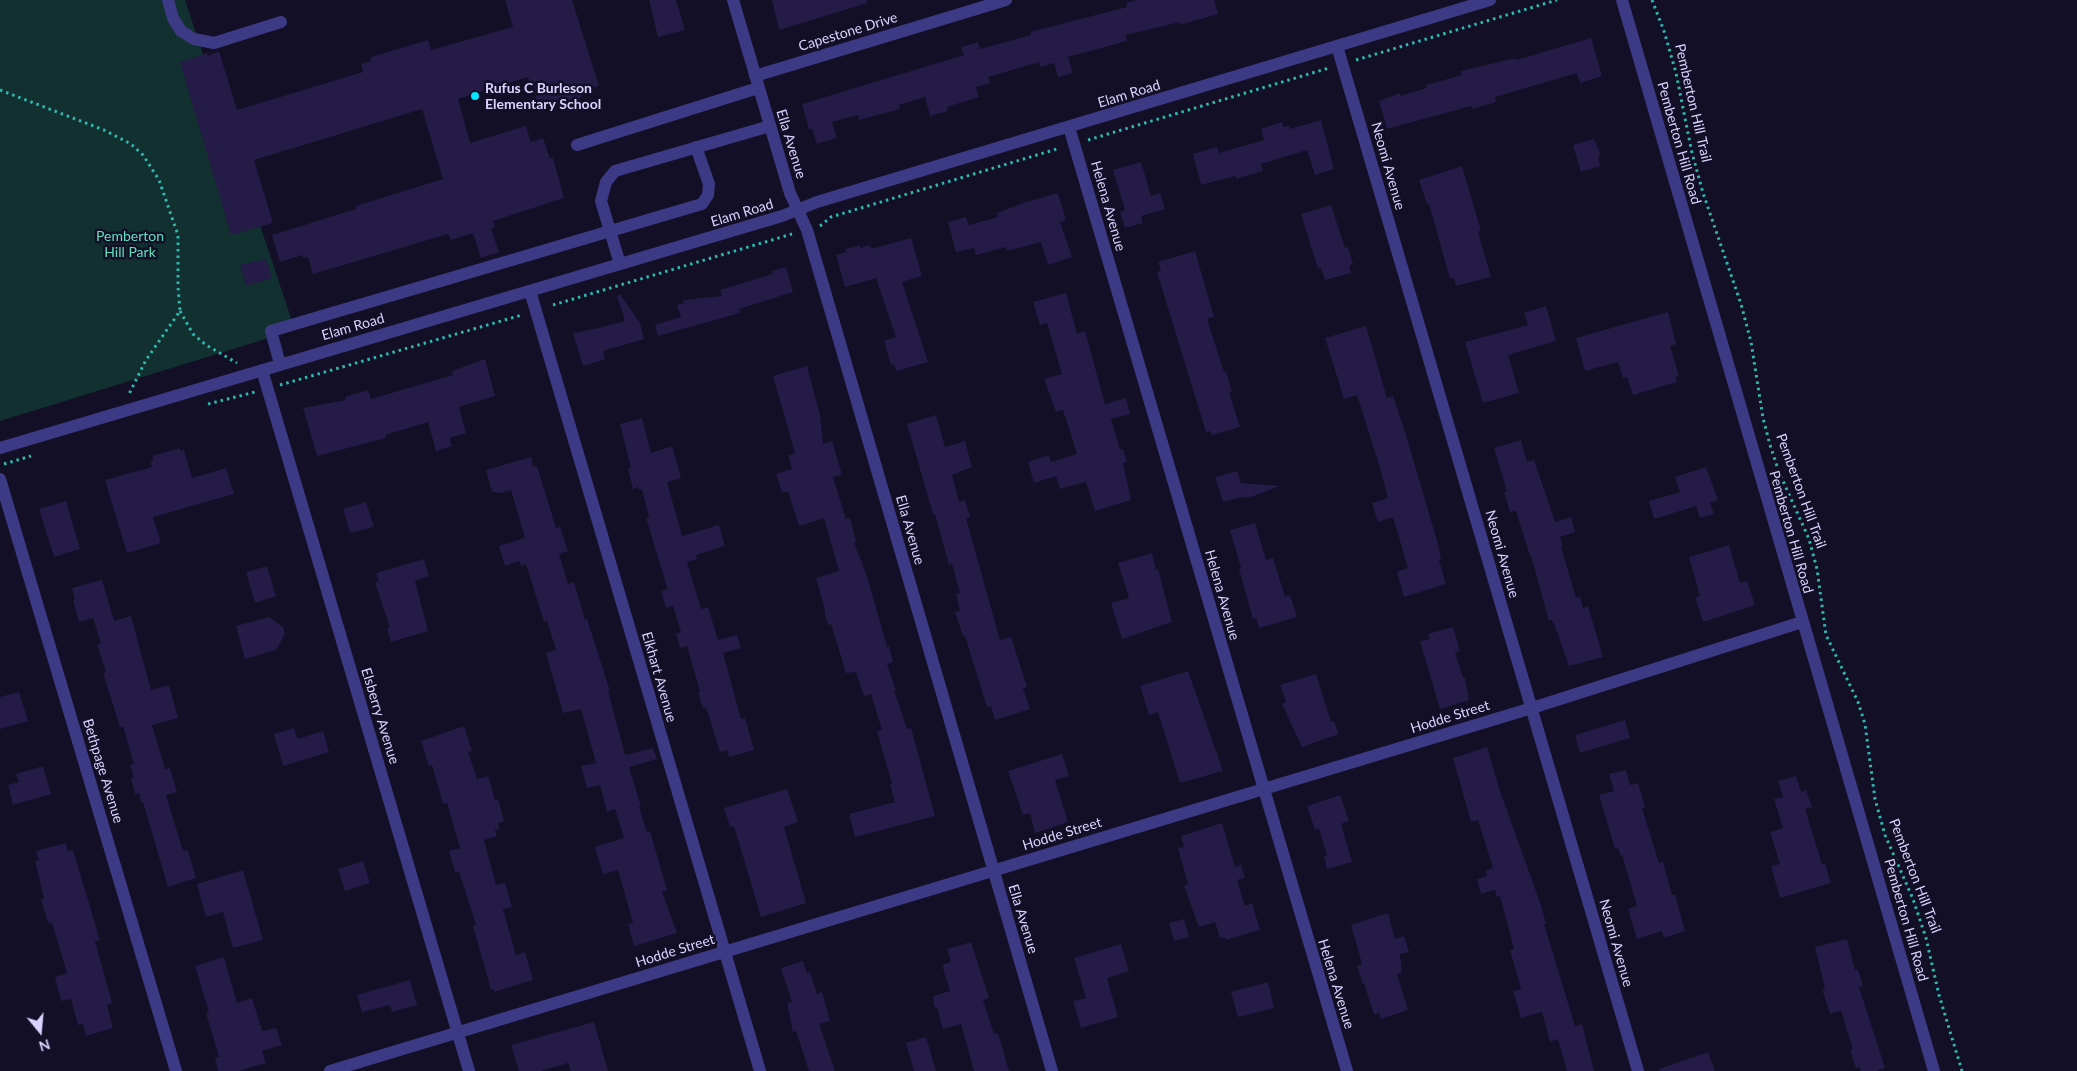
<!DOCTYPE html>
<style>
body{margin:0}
#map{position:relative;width:2077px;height:1071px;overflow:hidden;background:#130f26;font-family:Lato,sans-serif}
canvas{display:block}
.north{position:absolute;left:15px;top:1006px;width:50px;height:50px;-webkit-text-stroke:4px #130f26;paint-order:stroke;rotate:163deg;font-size:14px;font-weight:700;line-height:20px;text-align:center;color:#d9d4ff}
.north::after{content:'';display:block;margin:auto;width:18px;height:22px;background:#d9d4ff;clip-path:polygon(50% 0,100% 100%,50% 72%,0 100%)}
</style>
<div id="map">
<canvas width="2077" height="1071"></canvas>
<div class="north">N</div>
</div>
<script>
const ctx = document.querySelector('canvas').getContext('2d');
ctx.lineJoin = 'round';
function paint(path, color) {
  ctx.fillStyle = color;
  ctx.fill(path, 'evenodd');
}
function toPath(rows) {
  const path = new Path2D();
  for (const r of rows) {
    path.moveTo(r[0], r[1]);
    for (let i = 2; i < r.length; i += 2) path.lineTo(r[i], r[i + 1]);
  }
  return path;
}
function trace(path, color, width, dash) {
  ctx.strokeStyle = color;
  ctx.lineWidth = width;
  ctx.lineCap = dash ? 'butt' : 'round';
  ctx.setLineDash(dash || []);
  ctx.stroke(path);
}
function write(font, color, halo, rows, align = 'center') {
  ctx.font = font + ' Lato,sans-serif';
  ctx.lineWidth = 5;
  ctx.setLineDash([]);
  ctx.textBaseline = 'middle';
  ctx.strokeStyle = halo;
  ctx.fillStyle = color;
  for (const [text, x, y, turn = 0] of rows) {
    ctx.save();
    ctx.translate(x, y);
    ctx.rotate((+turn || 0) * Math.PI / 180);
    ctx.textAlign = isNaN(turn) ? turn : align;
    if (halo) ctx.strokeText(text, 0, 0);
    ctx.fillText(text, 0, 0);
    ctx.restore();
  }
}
const green = toPath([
 [0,0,185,0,295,330,0,421]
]);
const building = toPath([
 [505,0,572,0,599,86,585,90,572,112,552,100,538,104,533,86,531,87,528,77,458,99,470,143,526,126,531,142,543,138,550,159,553,158,564,198,493,221,495,227,491,228,499,252,481,258,473,233,451,240,448,234,313,274,308,257,303,258,302,255,280,262,272,235,356,209,356,206,443,179,422,109,254,160,273,223,231,235,180,62,207,53,208,56,219,51,237,110,363,72,361,64,371,61,371,57,428,40,431,50,513,27],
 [649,0,676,0,685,30,658,37],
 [772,0,867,0,867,3,779,30],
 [1137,0,1214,0,1218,14,1180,25,1180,22,1126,35,1127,41,1068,57,1073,73,1058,77,1054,63,1040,67,1039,62,988,77,990,83,976,87,979,97,947,107,948,111,930,116,925,97,899,105,900,109,859,120,858,115,832,122,837,138,817,144,812,129,809,129,802,104,964,55,961,47,978,42,980,49,1031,35,1030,32,1127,7,1126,3],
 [1591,38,1602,76,1580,83,1577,73,1495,97,1496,102,1472,109,1471,106,1387,129,1379,101,1400,93,1400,96,1427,88,1426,85,1462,75,1461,71,1515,58,1516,60],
 [1321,120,1334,169,1315,175,1307,150,1261,164,1263,171,1236,179,1235,176,1201,185,1193,154,1217,147,1219,153,1264,140,1261,129,1282,122,1283,127,1289,126,1290,129],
 [1594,139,1601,155,1598,156,1600,166,1581,172,1573,145],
 [1141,162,1151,196,1160,193,1165,209,1141,216,1143,223,1125,228,1120,212,1125,210,1113,170],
 [1462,166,1481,231,1478,232,1491,277,1456,286,1454,278,1450,279,1429,204,1427,204,1419,180],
 [1058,193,1066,220,1060,222,1072,257,1048,265,1041,242,1007,251,1006,247,976,255,974,248,956,252,948,222,966,217,969,225,998,217,997,213,1026,202],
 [1331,205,1345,248,1348,247,1353,264,1349,266,1351,273,1325,280,1321,268,1318,269,1301,214],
 [911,238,922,276,902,282,928,362,896,371,894,364,891,365,884,341,896,337,876,278,845,287,836,255,846,252,846,249,860,245,860,248,870,245,871,249],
 [1195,251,1214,317,1207,319,1224,372,1226,371,1232,391,1229,392,1240,427,1212,435,1210,431,1206,432,1157,272,1161,271,1158,262],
 [266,259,272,278,246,286,240,265],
 [786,267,793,292,739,309,740,313,658,336,655,325,681,317,677,305,684,303,683,300,722,296,720,290,773,274,772,271],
 [1066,293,1077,334,1085,331,1105,404,1126,398,1130,414,1111,419,1120,450,1123,449,1127,462,1123,463,1131,500,1095,511,1086,482,1060,489,1056,476,1034,483,1028,462,1049,455,1051,462,1077,454,1063,410,1056,412,1044,379,1062,374,1047,323,1040,325,1033,302],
 [620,294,640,323,644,339,603,351,605,359,583,366,573,333,599,328,625,321,617,296],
 [1546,306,1556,341,1508,355,1519,393,1483,403,1465,342,1528,325,1524,313],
 [1668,312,1676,344,1670,346,1679,376,1675,377,1677,382,1633,395,1627,377,1623,378,1618,362,1585,371,1576,338],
 [1366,326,1387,398,1393,396,1406,435,1438,544,1441,559,1439,560,1446,584,1404,597,1397,572,1408,568,1393,517,1378,522,1372,503,1388,498,1380,468,1357,395,1344,399,1325,338],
 [485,359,495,396,459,407,466,433,449,438,452,446,436,451,428,422,385,435,386,438,317,456,303,408,346,400,345,397,368,390,371,399,453,375,452,371],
 [807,366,820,415,823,444,832,441,842,475,833,477,846,519,850,518,856,542,854,542,867,576,887,647,889,646,893,662,887,664,896,690,894,690,907,729,911,728,935,816,855,837,849,814,895,802,890,784,892,784,877,731,882,730,871,694,864,696,856,672,846,673,831,624,828,625,824,610,825,610,816,578,839,571,824,518,799,526,788,491,782,493,776,474,792,469,788,455,795,453,773,376],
 [936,415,945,447,965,441,972,467,952,475,959,502,965,500,970,517,966,518,1000,640,1011,637,1027,687,1023,688,1030,709,995,720,991,706,987,707,965,636,963,636,955,612,960,611,956,594,960,593,952,564,949,565,935,514,933,514,907,424],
 [642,418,651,453,672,446,681,478,667,482,682,536,719,525,725,546,696,555,697,559,687,562,701,609,708,607,718,640,737,635,741,648,723,653,741,719,745,718,754,750,729,757,727,750,720,752,706,707,703,708,698,692,700,691,687,646,680,648,676,634,681,632,673,606,666,608,661,591,668,589,667,587,646,518,649,517,642,489,639,490,638,487,633,489,628,469,631,468,620,424],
 [1521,440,1527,462,1534,460,1555,522,1571,517,1575,532,1560,537,1563,547,1561,547,1576,598,1580,597,1583,608,1588,606,1603,657,1569,666,1556,629,1552,620,1549,621,1531,556,1530,556,1516,511,1510,512,1504,492,1507,491,1494,448],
 [180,448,180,451,184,450,192,478,226,468,234,494,153,517,161,543,127,553,105,480,152,467,150,461,154,460,152,456],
 [531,457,533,467,537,466,556,528,560,527,568,551,559,554,568,584,574,582,585,620,587,619,610,691,608,691,625,755,653,748,657,759,629,767,641,806,639,807,647,832,650,831,667,890,662,892,677,933,634,946,628,924,633,923,618,870,603,874,595,847,624,838,615,809,607,812,600,785,587,788,581,766,596,763,581,709,563,713,546,653,556,650,547,621,544,622,526,564,521,566,519,561,505,566,499,546,525,538,511,490,500,493,492,492,486,470],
 [1706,467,1718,500,1710,503,1714,514,1700,518,1696,506,1654,519,1649,501,1680,492,1675,477],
 [1237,471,1241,483,1280,486,1248,498,1242,497,1223,502,1215,477],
 [66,501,80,549,54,557,39,509],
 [366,502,374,527,350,533,343,509],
 [1255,523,1266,560,1273,558,1285,597,1290,595,1297,617,1259,628,1256,618,1253,619,1239,569,1241,568,1230,530],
 [1729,545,1740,583,1747,581,1755,605,1703,622,1695,597,1700,596,1689,557],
 [1152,553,1156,570,1158,569,1172,622,1122,639,1111,603,1129,598,1118,563],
 [424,559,429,576,415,581,428,631,391,642,387,628,390,627,375,582,379,582,376,573],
 [267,566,276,596,255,603,246,572],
 [102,580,114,621,131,616,151,690,169,685,178,718,152,725,165,769,170,768,177,792,166,795,183,851,188,850,196,878,168,887,143,802,141,802,139,793,135,794,131,778,134,778,130,765,134,764,123,726,120,727,103,673,106,672,97,644,101,644,93,618,79,622,73,600,75,600,72,588],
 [269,617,283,627,285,634,276,650,245,659,236,626],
 [1453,627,1460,651,1455,652,1463,678,1465,678,1469,700,1440,709,1420,641,1430,639,1428,634],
 [1188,671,1223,771,1180,783,1158,712,1149,715,1140,686],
 [1316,674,1331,722,1334,721,1339,734,1302,747,1282,704,1286,702,1280,685],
 [19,692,28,721,0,729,0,697],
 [1625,720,1630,738,1580,753,1575,735],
 [464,726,472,751,468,752,477,779,488,776,495,800,498,799,504,821,498,823,499,829,495,830,497,836,484,840,496,885,505,883,512,907,503,909,516,955,525,952,533,980,494,992,493,989,491,990,473,926,476,925,462,881,459,872,455,872,449,851,460,848,447,803,443,804,432,765,429,766,421,741],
 [294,728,298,739,323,731,329,752,283,766,274,734],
 [1487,747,1501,794,1541,905,1546,924,1544,924,1575,1026,1582,1024,1594,1071,1567,1071,1558,1039,1550,1042,1542,1012,1521,1018,1513,991,1521,989,1510,950,1514,949,1500,896,1497,897,1495,890,1481,894,1477,879,1487,876,1485,871,1493,868,1478,820,1471,822,1453,758],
 [1062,754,1069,776,1055,780,1068,822,1035,833,1030,813,1023,815,1008,771],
 [43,766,51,794,13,805,8,785,19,782,16,774],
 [1626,770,1630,785,1638,783,1645,807,1642,808,1659,863,1663,862,1672,895,1675,895,1685,931,1664,938,1662,931,1637,939,1628,909,1637,906,1622,855,1621,856,1618,848,1615,849,1599,795,1614,791,1609,774],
 [1796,776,1801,792,1806,790,1812,807,1805,809,1822,864,1825,864,1831,883,1780,898,1771,866,1780,864,1770,832,1783,828,1774,799,1783,797,1778,781],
 [787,789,798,822,784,827,806,903,761,917,734,826,730,827,724,808],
 [1340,795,1349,821,1341,824,1352,862,1327,869,1324,856,1327,855,1319,829,1315,830,1307,806],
 [1222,823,1235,867,1241,865,1245,878,1237,880,1245,906,1252,903,1260,930,1226,940,1225,937,1220,938,1215,922,1199,927,1184,886,1188,884,1178,848,1184,847,1181,836],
 [66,843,68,851,73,850,100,940,95,941,112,1003,107,1005,113,1028,86,1036,83,1024,78,1025,71,999,61,1001,55,977,67,973,52,923,49,924,41,900,44,898,35,861,39,860,36,851],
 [363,861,370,883,345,891,338,869],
 [243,870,263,940,233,948,223,912,206,917,197,884],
 [1388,913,1395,939,1404,936,1409,952,1400,954,1402,972,1397,974,1408,1010,1381,1019,1379,1013,1374,1015,1364,983,1363,984,1357,966,1362,964,1351,925],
 [1184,919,1189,937,1174,941,1169,923],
 [1847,939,1855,970,1858,969,1863,986,1859,987,1885,1068,1876,1071,1861,1071,1859,1067,1856,1068,1850,1050,1853,1050,1841,1011,1830,1014,1822,989,1825,988,1815,947],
 [971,942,989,998,983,1000,994,1034,998,1033,1009,1071,974,1071,961,1024,943,1029,937,1008,934,1006,933,996,950,991,942,965,951,962,947,949],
 [1121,944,1129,971,1107,978,1118,1017,1081,1028,1073,1001,1086,998,1074,958],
 [224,957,237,1003,252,998,262,1031,276,1028,282,1045,262,1051,266,1063,238,1071,218,1071,215,1058,219,1057,206,1013,209,1012,195,966],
 [803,961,807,973,810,972,817,994,822,992,830,1021,819,1024,835,1071,809,1071,796,1031,793,1032,787,1003,792,1002,781,968],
 [410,980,417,1005,392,1012,390,1005,362,1012,357,995],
 [1268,982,1274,1008,1238,1017,1231,992],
 [594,1022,608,1071,571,1071,568,1063,541,1071,519,1071,511,1045],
 [926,1037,936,1071,914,1071,906,1043],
 [1708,1052,1715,1071,1660,1071,1659,1069]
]);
const path = toPath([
 [1652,0,1664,31,1676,73,1692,153,1703,193,1741,304,1751,342,1763,418,1770,445,1779,472,1809,539,1817,569,1826,635,1858,702,1865,724,1875,799,1885,835,1913,899,1926,938,1939,995,1962,1071],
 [1356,60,1557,0],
 [0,90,104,130,131,144,143,155,159,180,178,235,178,287,180,311,146,360,129,394],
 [1088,140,1329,68],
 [820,226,831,217,1060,148],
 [553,305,792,234],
 [180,311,193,334,206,345,237,363],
 [280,385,522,315],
 [208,404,255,392],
 [4,464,31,456]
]);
const minor = toPath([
 [168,0,173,18,181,31,194,39,214,43,281,22],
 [733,0,790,193,807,230,1052,1071],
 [1622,0,1934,1071],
 [1337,46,1638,1071],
 [755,76,1006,0],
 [1069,127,1347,1071],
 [577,145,758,88],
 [620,264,601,201,606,182,615,171,770,126],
 [530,291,760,1071],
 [280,364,271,331,702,204,708,195,709,184,696,147],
 [262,370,469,1071],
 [0,448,782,216,817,202,1490,0],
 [0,479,176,1071],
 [330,1071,1532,708,1802,622]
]);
const markers = [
 [475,96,5,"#00e5ff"]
];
const streetNames = [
 ["Capestone Drive",848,32,-17],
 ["Elam Road",1129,94,-17],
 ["Pemberton Hill Trail",1693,103,77],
 ["Pemberton Hill Road",1679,143,74],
 ["Ella Avenue",791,144,73],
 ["Neomi Avenue",1388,166,74],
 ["Helena Avenue",1108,206,74],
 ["Elam Road",742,213,-17],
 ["Elam Road",353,327,-16],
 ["Pemberton Hill Trail",1801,491,70],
 ["Ella Avenue",910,530,74],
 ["Pemberton Hill Road",1791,532,74],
 ["Neomi Avenue",1502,554,74],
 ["Helena Avenue",1222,595,74],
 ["Elkhart Avenue",659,677,74],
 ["Elsberry Avenue",380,716,73],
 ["Hodde Street",1450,717,-17],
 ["Bethpage Avenue",103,771,73],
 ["Hodde Street",1062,834,-17],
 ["Pemberton Hill Trail",1915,876,69],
 ["Ella Avenue",1023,919,73],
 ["Pemberton Hill Road",1906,920,74],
 ["Neomi Avenue",1616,943,74],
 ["Hodde Street",675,951,-17],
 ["Helena Avenue",1336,984,73]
];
const poiNames = [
 ["Rufus C Burleson",485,88],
 ["Elementary School",485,104]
];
const parkNames = [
 ["Pemberton",130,236],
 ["Hill Park",130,252]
];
paint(green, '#12302f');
paint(building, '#241b47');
trace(path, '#2fb8b0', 3, [2.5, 4]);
trace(minor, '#3d3a85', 12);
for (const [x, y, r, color] of markers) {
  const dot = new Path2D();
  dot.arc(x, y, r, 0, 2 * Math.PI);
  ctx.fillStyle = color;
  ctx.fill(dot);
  trace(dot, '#130f26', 2);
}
write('14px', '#d9d4ff', '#130f26', streetNames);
write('bold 14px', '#d9d4ff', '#130f26', poiNames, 'left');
write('14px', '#5fe0c0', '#130f26', parkNames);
</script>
